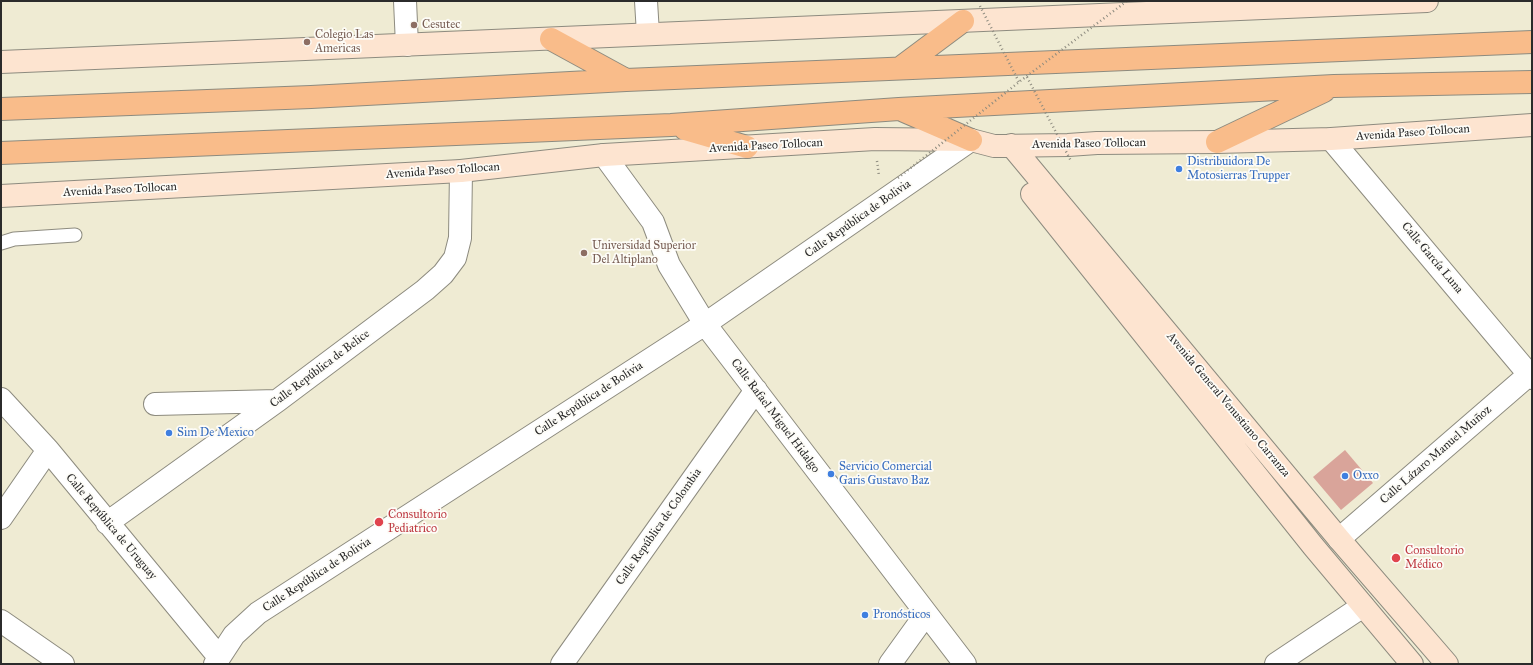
<!DOCTYPE html>
<meta charset="utf-8">
<style>
body{margin:0}
#map{position:relative;width:1533px;height:665px;overflow:hidden;background:#efebd3;font-family:"IM FELL Great Primer",serif}
canvas{display:block}
.frame{position:absolute;inset:0;border:2px solid #2b2b2b;pointer-events:none}
</style>
<div id="map">
<canvas width="1533" height="665"></canvas>
<div class="frame"></div>
</div>
<script>
const ctx = document.querySelector('canvas').getContext('2d');
ctx.lineJoin = 'round';
function paint(path, color) {
  ctx.fillStyle = color;
  ctx.fill(path, 'evenodd');
}
function toPath(rows) {
  const path = new Path2D();
  for (const r of rows) {
    path.moveTo(r[0], r[1]);
    for (let i = 2; i < r.length; i += 2) path.lineTo(r[i], r[i + 1]);
  }
  return path;
}
function trace(path, color, width, dash) {
  ctx.strokeStyle = color;
  ctx.lineWidth = width;
  ctx.lineCap = dash ? 'butt' : 'round';
  ctx.setLineDash(dash || []);
  ctx.stroke(path);
}
function write(font, color, halo, rows, align = 'center') {
  ctx.font = font + ' "IM FELL Great Primer",serif';
  ctx.lineWidth = 3.5;
  ctx.setLineDash([]);
  ctx.textBaseline = 'middle';
  ctx.strokeStyle = halo;
  ctx.fillStyle = color;
  for (const [text, x, y, turn = 0] of rows) {
    ctx.save();
    ctx.translate(x, y);
    ctx.rotate((+turn || 0) * Math.PI / 180);
    ctx.textAlign = isNaN(turn) ? turn : align;
    if (halo) ctx.strokeText(text, 0, 0);
    ctx.fillText(text, 0, 0);
    ctx.restore();
  }
}
const building = toPath([
 [1345,450,1373,483,1341,510,1313,477]
]);
const path = toPath([
 [877,161,879,176]
]);
const lane = toPath([
 [1,243,14,239,75,235]
]);
const street = toPath([
 [405,1,407,45],
 [646,1,648,34],
 [1331,139,1532,378],
 [604,155,653,222,669,265,705,324,965,664],
 [1,399,48,450,219,657],
 [155,404,277,401],
 [1,518,48,450],
 [107,523,277,401,425,290,443,274,455,258,460,238,461,171],
 [1339,539,1532,372],
 [1,621,63,664],
 [215,664,234,635,258,613,705,324,971,140],
 [562,664,756,390],
 [890,664,926,614],
 [1276,664,1363,606]
]);
const secondary = toPath([
 [1,62,1427,1],
 [1011,145,1339,539,1447,664],
 [1032,194,1313,546,1412,664],
 [1,196,461,171,604,155,875,139,971,140,994,146,1068,145,1097,143,1217,142,1331,139,1532,125]
]);
const highway = toPath([
 [551,39,626,80],
 [900,68,963,21],
 [1,109,311,97,626,80,1532,42],
 [904,111,971,140],
 [685,129,747,147],
 [1217,142,1324,91],
 [1,153,671,125,899,109,1334,86,1532,82]
]);
const pathBridge = toPath([
 [980,6,1019,82],
 [1027,77,1071,161],
 [898,178,1019,82,1127,1]
]);
const markers = [
 [414,25,4,"#8d6e63"],
 [307,42,4,"#8d6e63"],
 [1179,169,4,"#3f7fe0"],
 [584,253,4,"#8d6e63"],
 [169,433,4,"#3f7fe0"],
 [831,474,4,"#3f7fe0"],
 [1345,476,4,"#3f7fe0"],
 [379,522,5,"#e0444e"],
 [1396,558,5,"#e0444e"],
 [865,615,4,"#3f7fe0"]
];
const educationNames = [
 ["Cesutec",422,25],
 ["Colegio Las",315,35],
 ["Americas",315,49],
 ["Universidad Superior",592,246],
 ["Del Altiplano",592,260]
];
const streetNames = [
 ["Avenida Paseo Tollocan",1413,133,-4],
 ["Avenida Paseo Tollocan",1089,144,-1],
 ["Avenida Paseo Tollocan",766,146,-3],
 ["Avenida Paseo Tollocan",443,171,-4],
 ["Avenida Paseo Tollocan",120,190,-3],
 ["Calle República de Bolivia",858,219,-35],
 ["Calle García Luna",1432,258,50],
 ["Calle República de Belice",320,369,-37],
 ["Calle República de Bolivia",589,399,-33],
 ["Avenida General Venustiano Carranza",1228,405,50],
 ["Calle Rafael Miguel Hidalgo",775,416,53],
 ["Calle Lázaro Manuel Muñoz",1436,455,-41],
 ["Calle República de Uruguay",111,527,50],
 ["Calle República de Colombia",659,527,-55],
 ["Calle República de Bolivia",317,575,-33]
];
const shopNames = [
 ["Distribuidora De",1187,162],
 ["Motosierras Trupper",1187,176],
 ["Sim De Mexico",177,433],
 ["Servicio Comercial",839,467],
 ["Garis Gustavo Baz",839,481],
 ["Oxxo",1353,476],
 ["Pronósticos",873,615]
];
const healthNames = [
 ["Consultorio",388,515],
 ["Pediatrico",388,529],
 ["Consultorio",1405,551],
 ["Médico",1405,565]
];
paint(building, '#d9a49a');
trace(lane, '#8d8b7f', 15);
trace(street, '#8d8b7f', 24);
trace(secondary, '#8d8b7f', 24);
trace(highway, '#8d8b7f', 24);
trace(path, '#8d8b7f', 2.5, [1, 3]);
trace(lane, '#fff', 13);
trace(street, '#fff', 22);
trace(secondary, '#fde4d0', 22);
trace(highway, '#f9bc8a', 22);
trace(pathBridge, '#8d8b7f', 2.5, [1, 3]);
for (const [x, y, r, color] of markers) {
  const dot = new Path2D();
  dot.arc(x, y, r, 0, 2 * Math.PI);
  ctx.fillStyle = color;
  ctx.fill(dot);
  trace(dot, '#fdfcf7', 1.5);
}
write('12px', '#785e54', '#fdfcf7', educationNames, 'left');
write('12px', '#2b2b2b', '#fdfcf7', streetNames);
write('12px', '#366cbe', '#fdfcf7', shopNames, 'left');
write('12px', '#be3a42', '#fdfcf7', healthNames, 'left');
</script>
